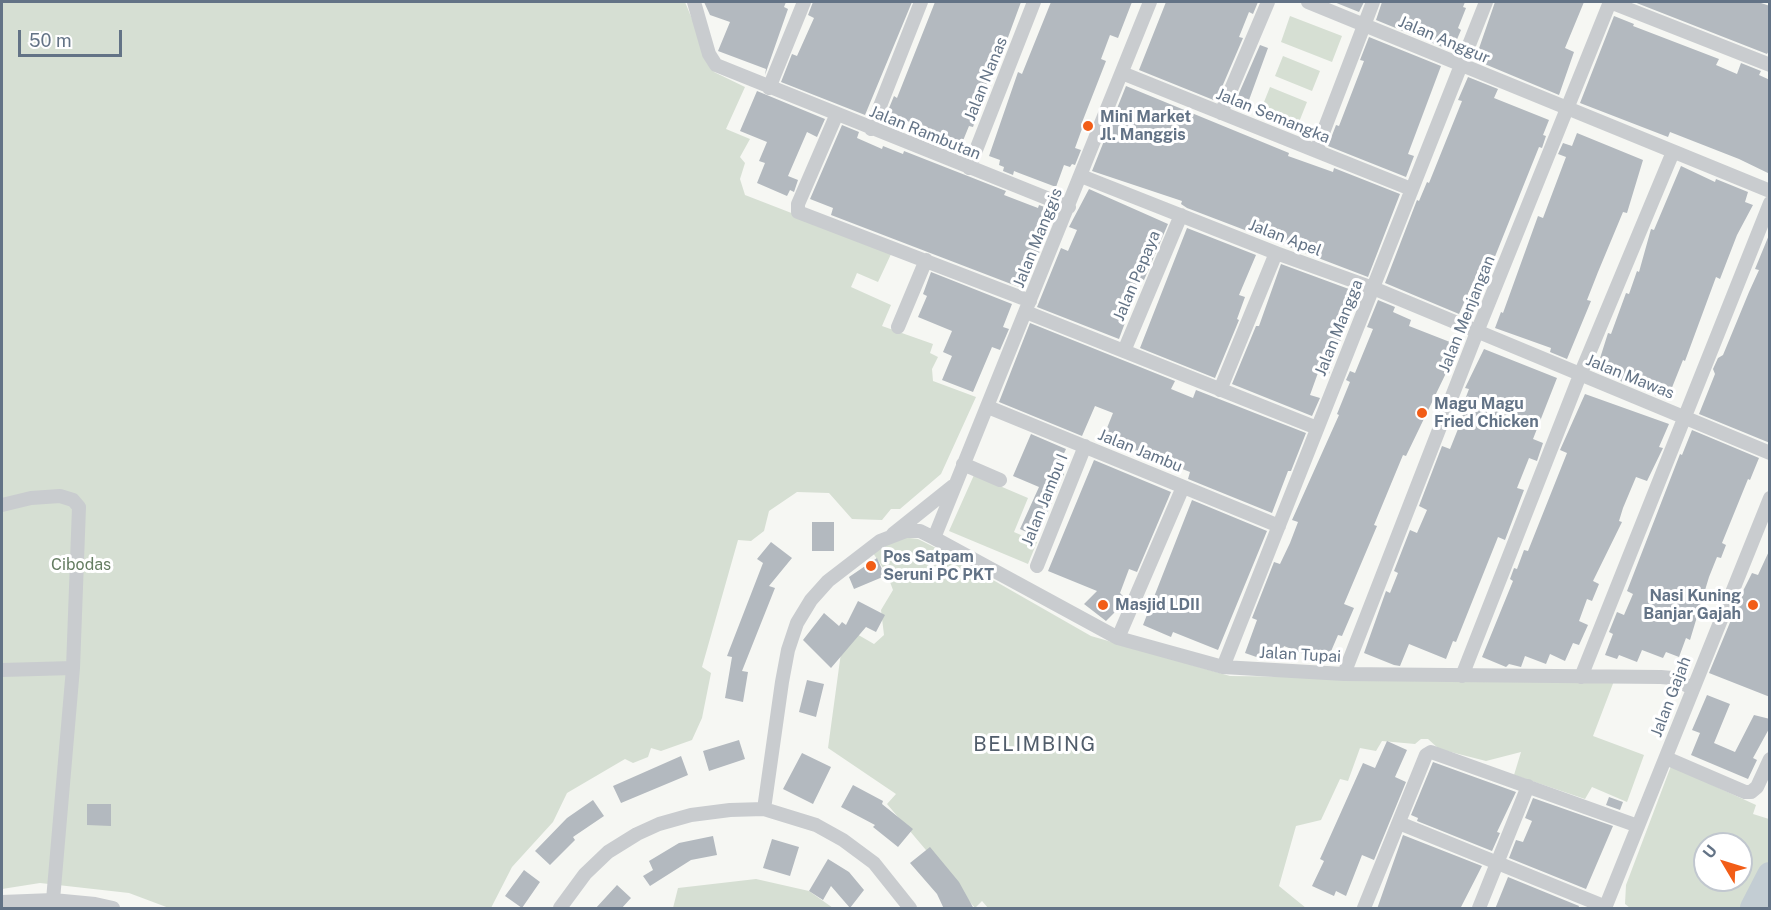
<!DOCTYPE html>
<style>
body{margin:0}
#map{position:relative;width:1771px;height:910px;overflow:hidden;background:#f6f7f3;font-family:"Public Sans",sans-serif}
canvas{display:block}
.frame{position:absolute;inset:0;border:3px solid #637386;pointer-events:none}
.north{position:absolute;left:1693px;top:832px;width:60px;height:60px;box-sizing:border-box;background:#fff;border:2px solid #c1c7cf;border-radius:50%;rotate:308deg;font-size:16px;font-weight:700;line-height:24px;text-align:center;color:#637386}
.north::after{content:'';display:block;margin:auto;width:21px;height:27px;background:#f25d17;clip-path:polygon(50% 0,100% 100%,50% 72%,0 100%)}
.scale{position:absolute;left:18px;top:30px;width:104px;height:27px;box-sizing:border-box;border:3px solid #637386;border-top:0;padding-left:8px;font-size:18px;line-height:21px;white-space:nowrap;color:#637386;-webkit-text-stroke:4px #fff;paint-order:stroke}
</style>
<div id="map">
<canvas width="1771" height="910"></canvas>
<div class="frame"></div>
<div class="north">U</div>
<div class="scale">50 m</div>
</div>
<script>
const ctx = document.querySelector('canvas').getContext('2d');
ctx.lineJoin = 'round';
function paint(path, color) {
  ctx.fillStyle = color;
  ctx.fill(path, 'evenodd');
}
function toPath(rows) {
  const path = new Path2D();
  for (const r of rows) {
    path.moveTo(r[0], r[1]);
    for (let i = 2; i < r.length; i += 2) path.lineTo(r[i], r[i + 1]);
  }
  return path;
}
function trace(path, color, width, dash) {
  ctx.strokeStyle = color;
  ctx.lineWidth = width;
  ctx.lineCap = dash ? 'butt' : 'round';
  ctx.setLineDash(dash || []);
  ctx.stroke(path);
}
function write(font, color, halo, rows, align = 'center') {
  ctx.font = font + ' "Public Sans",sans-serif';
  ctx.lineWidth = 6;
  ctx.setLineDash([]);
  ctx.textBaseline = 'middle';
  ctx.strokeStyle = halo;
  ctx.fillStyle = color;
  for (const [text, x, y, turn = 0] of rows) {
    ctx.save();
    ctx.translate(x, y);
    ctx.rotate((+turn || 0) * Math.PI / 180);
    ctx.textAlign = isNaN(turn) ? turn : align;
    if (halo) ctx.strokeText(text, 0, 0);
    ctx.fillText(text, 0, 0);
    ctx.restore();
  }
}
const green = toPath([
 [2,2,685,2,714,72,745,87,726,129,750,139,740,157,745,163,740,179,745,195,892,252,878,282,857,273,851,287,891,305,882,326,933,344,930,353,938,357,932,369,933,381,976,397,941,474,900,509,891,509,882,520,852,519,829,493,797,492,769,511,764,531,751,541,738,540,702,667,711,673,702,718,692,740,661,751,651,748,648,757,633,763,625,759,567,793,553,822,512,867,491,908,169,908,129,893,40,883,2,889],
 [1290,16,1342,36,1332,62,1281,42],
 [1283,56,1320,71,1312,91,1275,76],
 [1270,87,1307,102,1299,122,1262,107],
 [974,475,1028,498,1014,532,1037,542,1028,564,949,531],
 [901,537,918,539,944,552,1091,636,1230,676,1614,681,1593,736,1644,755,1627,802,1592,787,1585,799,1514,775,1521,752,1486,761,1439,749,1428,739,1421,739,1415,744,1382,741,1376,751,1360,748,1348,781,1340,779,1321,820,1296,826,1279,886,1306,908,988,908,982,901,975,908,887,804,896,794,828,748,843,638,855,633,874,644,884,635,881,610,893,590,887,574,873,553],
 [1671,766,1756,805,1753,814,1769,819,1769,861,1746,908,1630,908,1625,904,1626,885],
 [1705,844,1741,844,1741,880,1705,880],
 [756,879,809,891,833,908,673,908,678,888]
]);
const river = toPath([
 [1753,908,1770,875]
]);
const building = toPath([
 [704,2,786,2,784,7,788,9,765,75,766,69,718,51,730,22,710,15],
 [813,2,912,2,865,115,781,82,792,54,797,56,814,18,808,15],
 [935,2,1021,2,996,70,993,69,975,112,978,113,973,127,969,126,960,148,923,133,925,128,887,113,894,96,897,98],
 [1051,2,1132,2,1118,38,1110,35,1101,59,1106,61,1081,125,1083,126,1075,148,1081,150,1075,165,1072,164,1070,167,1064,165,1056,187,1019,173,1014,171,1013,175,1003,171,1004,167,999,165,1000,160,989,156,1018,72,1022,74],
 [1166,2,1258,2,1253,14,1249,12,1239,37,1243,38,1216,101,1139,70],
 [1334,2,1364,2,1359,12],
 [1382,2,1465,2,1463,7,1466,8,1458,28,1461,30,1452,51,1376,20],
 [1495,2,1584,2,1565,48,1574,52,1559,95,1475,60],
 [1634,2,1758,2,1770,6,1770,49,1767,54],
 [1614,16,1634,24,1633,26,1719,59,1716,65,1737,74,1741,63,1761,71,1759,75,1770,80,1770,174,1739,159,1670,132,1668,137,1580,103],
 [1369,37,1441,66,1408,154,1414,156,1406,177,1328,146,1336,125,1339,126,1364,61,1360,60],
 [1260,45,1268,48,1245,111,1233,107],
 [1468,77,1498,89,1494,98,1549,120,1543,135,1546,136,1542,148,1539,147,1494,259,1485,255,1459,314,1385,283,1417,200,1419,201,1427,182,1429,183,1462,101,1458,100],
 [1126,86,1289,153,1288,156,1333,172,1334,168,1400,194,1368,277,1187,208,1181,204,1182,201,1092,171],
 [757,91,825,119,817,137,807,132,788,176,798,180,794,192,790,190,787,196,757,183,765,163,759,161,767,142,740,131],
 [842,125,859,132,857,138,882,149,883,146,903,154,904,151,1006,191,1004,195,1030,205,1038,208,1039,205,1056,211,1033,268,1029,266,1019,287,831,215,833,208,810,199],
 [1577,133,1643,160,1627,213,1623,212,1598,272,1587,300,1591,301,1567,359,1550,352,1551,348,1495,328,1501,312,1503,313,1538,216,1543,218,1566,157,1558,154,1563,143,1572,146],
 [1681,166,1715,182,1716,179,1748,192,1745,202,1753,205,1737,235,1720,279,1716,277,1685,361,1683,360,1667,400,1596,371,1608,333,1611,334,1626,293,1629,294,1637,271,1639,272,1651,229,1654,230],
 [1089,189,1168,224,1144,280,1139,278,1130,300,1133,301,1119,339,1037,307,1061,248,1068,251,1077,230,1069,227],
 [1187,228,1256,255,1239,295,1245,297,1237,319,1239,320,1215,378,1140,348],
 [1769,235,1770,235,1770,443,1699,414,1715,374,1713,369,1718,358,1723,355,1749,292,1759,270,1755,269],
 [1281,264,1357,292,1329,374,1319,370,1310,395,1320,398,1312,416,1232,384,1256,326,1259,326],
 [931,272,1012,304,1003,327,1009,329,1000,350,992,347,973,392,942,380,952,356,943,352,952,331,918,317,927,296,923,294],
 [1378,300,1395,307,1393,312,1411,320,1409,326,1455,344,1444,370,1447,371,1406,456,1403,455,1374,525,1377,526,1344,604,1354,608,1342,636,1338,635,1326,663,1284,646,1278,661,1265,660,1245,653,1257,620,1252,618,1274,562,1280,564,1290,543,1298,522,1292,520,1339,415,1337,414,1350,382,1346,380,1350,371,1355,373,1373,329,1367,327],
 [1030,323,1175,381,1171,389,1193,398,1196,390,1306,433,1291,471,1288,471,1272,513,1188,479,1190,472,1103,438,1113,413,1095,406,1082,436,999,402],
 [1484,349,1557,378,1533,439,1543,443,1537,461,1529,458,1517,488,1524,490,1505,540,1498,537,1456,642,1453,641,1446,659,1409,644,1400,666,1394,665,1364,653,1386,591,1390,593,1398,573,1394,571,1410,530,1417,533,1427,510,1419,506,1442,446,1450,449,1458,429,1464,411,1461,410,1469,389,1465,388],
 [1585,394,1669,424,1659,447,1663,448,1647,481,1636,477,1623,508,1619,521,1622,522,1593,581,1599,584,1592,601,1587,599,1579,621,1588,625,1579,645,1573,643,1565,661,1550,654,1546,664,1525,656,1521,667,1509,664,1506,667,1482,657,1513,581,1510,579,1514,568,1517,569,1524,550,1528,551,1567,453,1560,450],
 [1692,430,1759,458,1750,480,1748,479,1722,543,1726,545,1721,558,1717,557,1709,577,1690,640,1686,638,1679,657,1666,652,1663,658,1642,650,1637,662,1619,655,1617,659,1605,655,1613,634,1609,632,1617,612,1624,615,1633,594,1627,591,1680,454,1682,455],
 [1031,434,1066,449,1056,471,1064,474,1037,537,1020,529,1039,487,1013,476],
 [1094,460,1171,492,1137,572,1129,569,1120,593,1123,596,1118,601,1122,605,1106,621,1084,604,1097,591,1048,571],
 [1192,500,1267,531,1218,650,1173,632,1171,637,1143,625],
 [812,522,834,522,834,551,812,551],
 [771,542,792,558,769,586,775,588,742,671,748,672,743,702,725,698,732,657,727,656,763,563,757,559],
 [1770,549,1770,697,1709,673,1743,591,1752,573,1758,575],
 [877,558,885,576,854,589,849,577],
 [858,601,885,615,876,632,866,627,831,668,803,640,824,613,839,626,842,622,846,625],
 [807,680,824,684,816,717,799,712],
 [1707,695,1730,704,1714,743,1735,752,1754,715,1770,719,1770,727,1753,758,1757,760,1748,779,1691,755,1700,733,1692,730],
 [739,740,745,759,709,771,703,751],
 [1387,741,1407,750,1395,777,1406,782,1374,860,1362,855,1346,896,1336,891,1334,896,1312,886,1324,861,1320,859,1363,763,1375,768],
 [802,753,831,767,813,804,783,789],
 [681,756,688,775,621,803,613,786],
 [1433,762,1516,792,1497,832,1500,833,1492,851,1417,821,1418,818,1411,815],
 [853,785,883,801,882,804,913,829,898,847,873,827,875,825,841,807],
 [1609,797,1623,802,1620,810,1606,805],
 [1533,798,1613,826,1586,889,1509,858,1516,840,1523,842,1532,821,1525,818],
 [593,800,604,816,573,837,575,840,550,865,535,851,567,818],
 [87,804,111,804,111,826,87,825],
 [1403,835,1482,866,1460,909,1377,909],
 [713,836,717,855,691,860,650,886,643,876,653,870,649,861,679,843],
 [772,839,799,847,790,876,763,868],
 [930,847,959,882,974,909,944,909,937,894,910,863],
 [828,859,849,872,864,890,850,908,831,886,823,900,809,891],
 [524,870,540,882,522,908,505,896],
 [1508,877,1579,906,1578,909,1495,909],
 [617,885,631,898,621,909,595,909]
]);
const minor = toPath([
 [694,2,709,54,716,65,1069,207],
 [1308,2,1770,191],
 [1610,2,1770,65],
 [1122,73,1411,189],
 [769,88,804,2],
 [1221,113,1268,2],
 [836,116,798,204,798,212,1030,301],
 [871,129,921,2],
 [1316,151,1373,2],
 [969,168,1034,2],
 [1081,176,1276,253,1373,288,1770,453],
 [1026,312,1317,428],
 [898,327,926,260],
 [1124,351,1181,215],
 [1220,390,1276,253],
 [988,407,1279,526],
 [963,464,1000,480],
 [2,505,31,498,60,496,73,500,79,507,73,668,53,900],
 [893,534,953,486],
 [934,538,1150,2],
 [1037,566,1085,446],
 [1118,638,1183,487],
 [1223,667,1486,2],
 [2,670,73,668],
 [1344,674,1477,332,1610,2],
 [1462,676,1580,375,1673,152],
 [1581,677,1770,203],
 [1666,758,1745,792,1751,792,1757,787,1770,759],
 [764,809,782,682,788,650,797,623,811,600,828,581,880,541,906,531,920,531,934,538,1118,638,1223,667,1344,674,1661,677,1672,678,1692,688],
 [1399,823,1606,907],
 [2,902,53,900,95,904,113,908],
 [560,908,585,874,608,852,637,834,659,824,691,815,730,810,764,809,816,825,843,840,874,863,910,908],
 [1364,908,1426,755,1431,752,1638,826],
 [1479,908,1528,786],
 [1605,908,1770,498]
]);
const markers = [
 [1088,126,6,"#f25d17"],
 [1422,413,6,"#f25d17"],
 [871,566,6,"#f25d17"],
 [1103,605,6,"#f25d17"],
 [1753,605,6,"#f25d17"]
];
const streetNames = [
 ["Jalan Anggur",1444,40,23],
 ["Jalan Nanas",986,79,-68],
 ["Jalan Semangka",1273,116,22],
 ["Jalan Rambutan",925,133,22],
 ["Jalan Manggis",1038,238,-68],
 ["Jalan Apel",1285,238,21],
 ["Jalan Pepaya",1137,276,-67],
 ["Jalan Menjangan",1467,314,-68],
 ["Jalan Mangga",1339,328,-68],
 ["Jalan Mawas",1630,377,22],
 ["Jalan Jambu",1140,451,22],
 ["Jalan Jambu I",1045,500,-68],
 ["Jalan Tupai",1300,655,3],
 ["Jalan Gajah",1671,697,-69]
];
const poiNames = [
 ["Mini Market",1100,117],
 ["Jl. Manggis",1100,135],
 ["Magu Magu",1434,404],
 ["Fried Chicken",1434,422],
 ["Pos Satpam",883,557],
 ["Seruni PC PKT",883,575],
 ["Nasi Kuning",1741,596,"right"],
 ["Banjar Gajah",1741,614,"right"],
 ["Masjid LDII",1115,605]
];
const parkNames = [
 ["Cibodas",81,565]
];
const quarterNames = [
 ["BELIMBING",1035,745]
];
paint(green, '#d6dfd3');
trace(river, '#c3cdd3', 26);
paint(building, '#b3b9bf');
trace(minor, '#c9cccf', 14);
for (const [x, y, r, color] of markers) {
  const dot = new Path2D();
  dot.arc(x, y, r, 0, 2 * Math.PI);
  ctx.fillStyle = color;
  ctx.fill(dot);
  trace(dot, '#fff', 2);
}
write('16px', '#637386', '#fff', streetNames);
write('bold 16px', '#637386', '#fff', poiNames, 'left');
write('16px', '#657d62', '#fff', parkNames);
ctx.letterSpacing = '1.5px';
write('20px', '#515d6b', '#fff', quarterNames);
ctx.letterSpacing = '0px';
</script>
